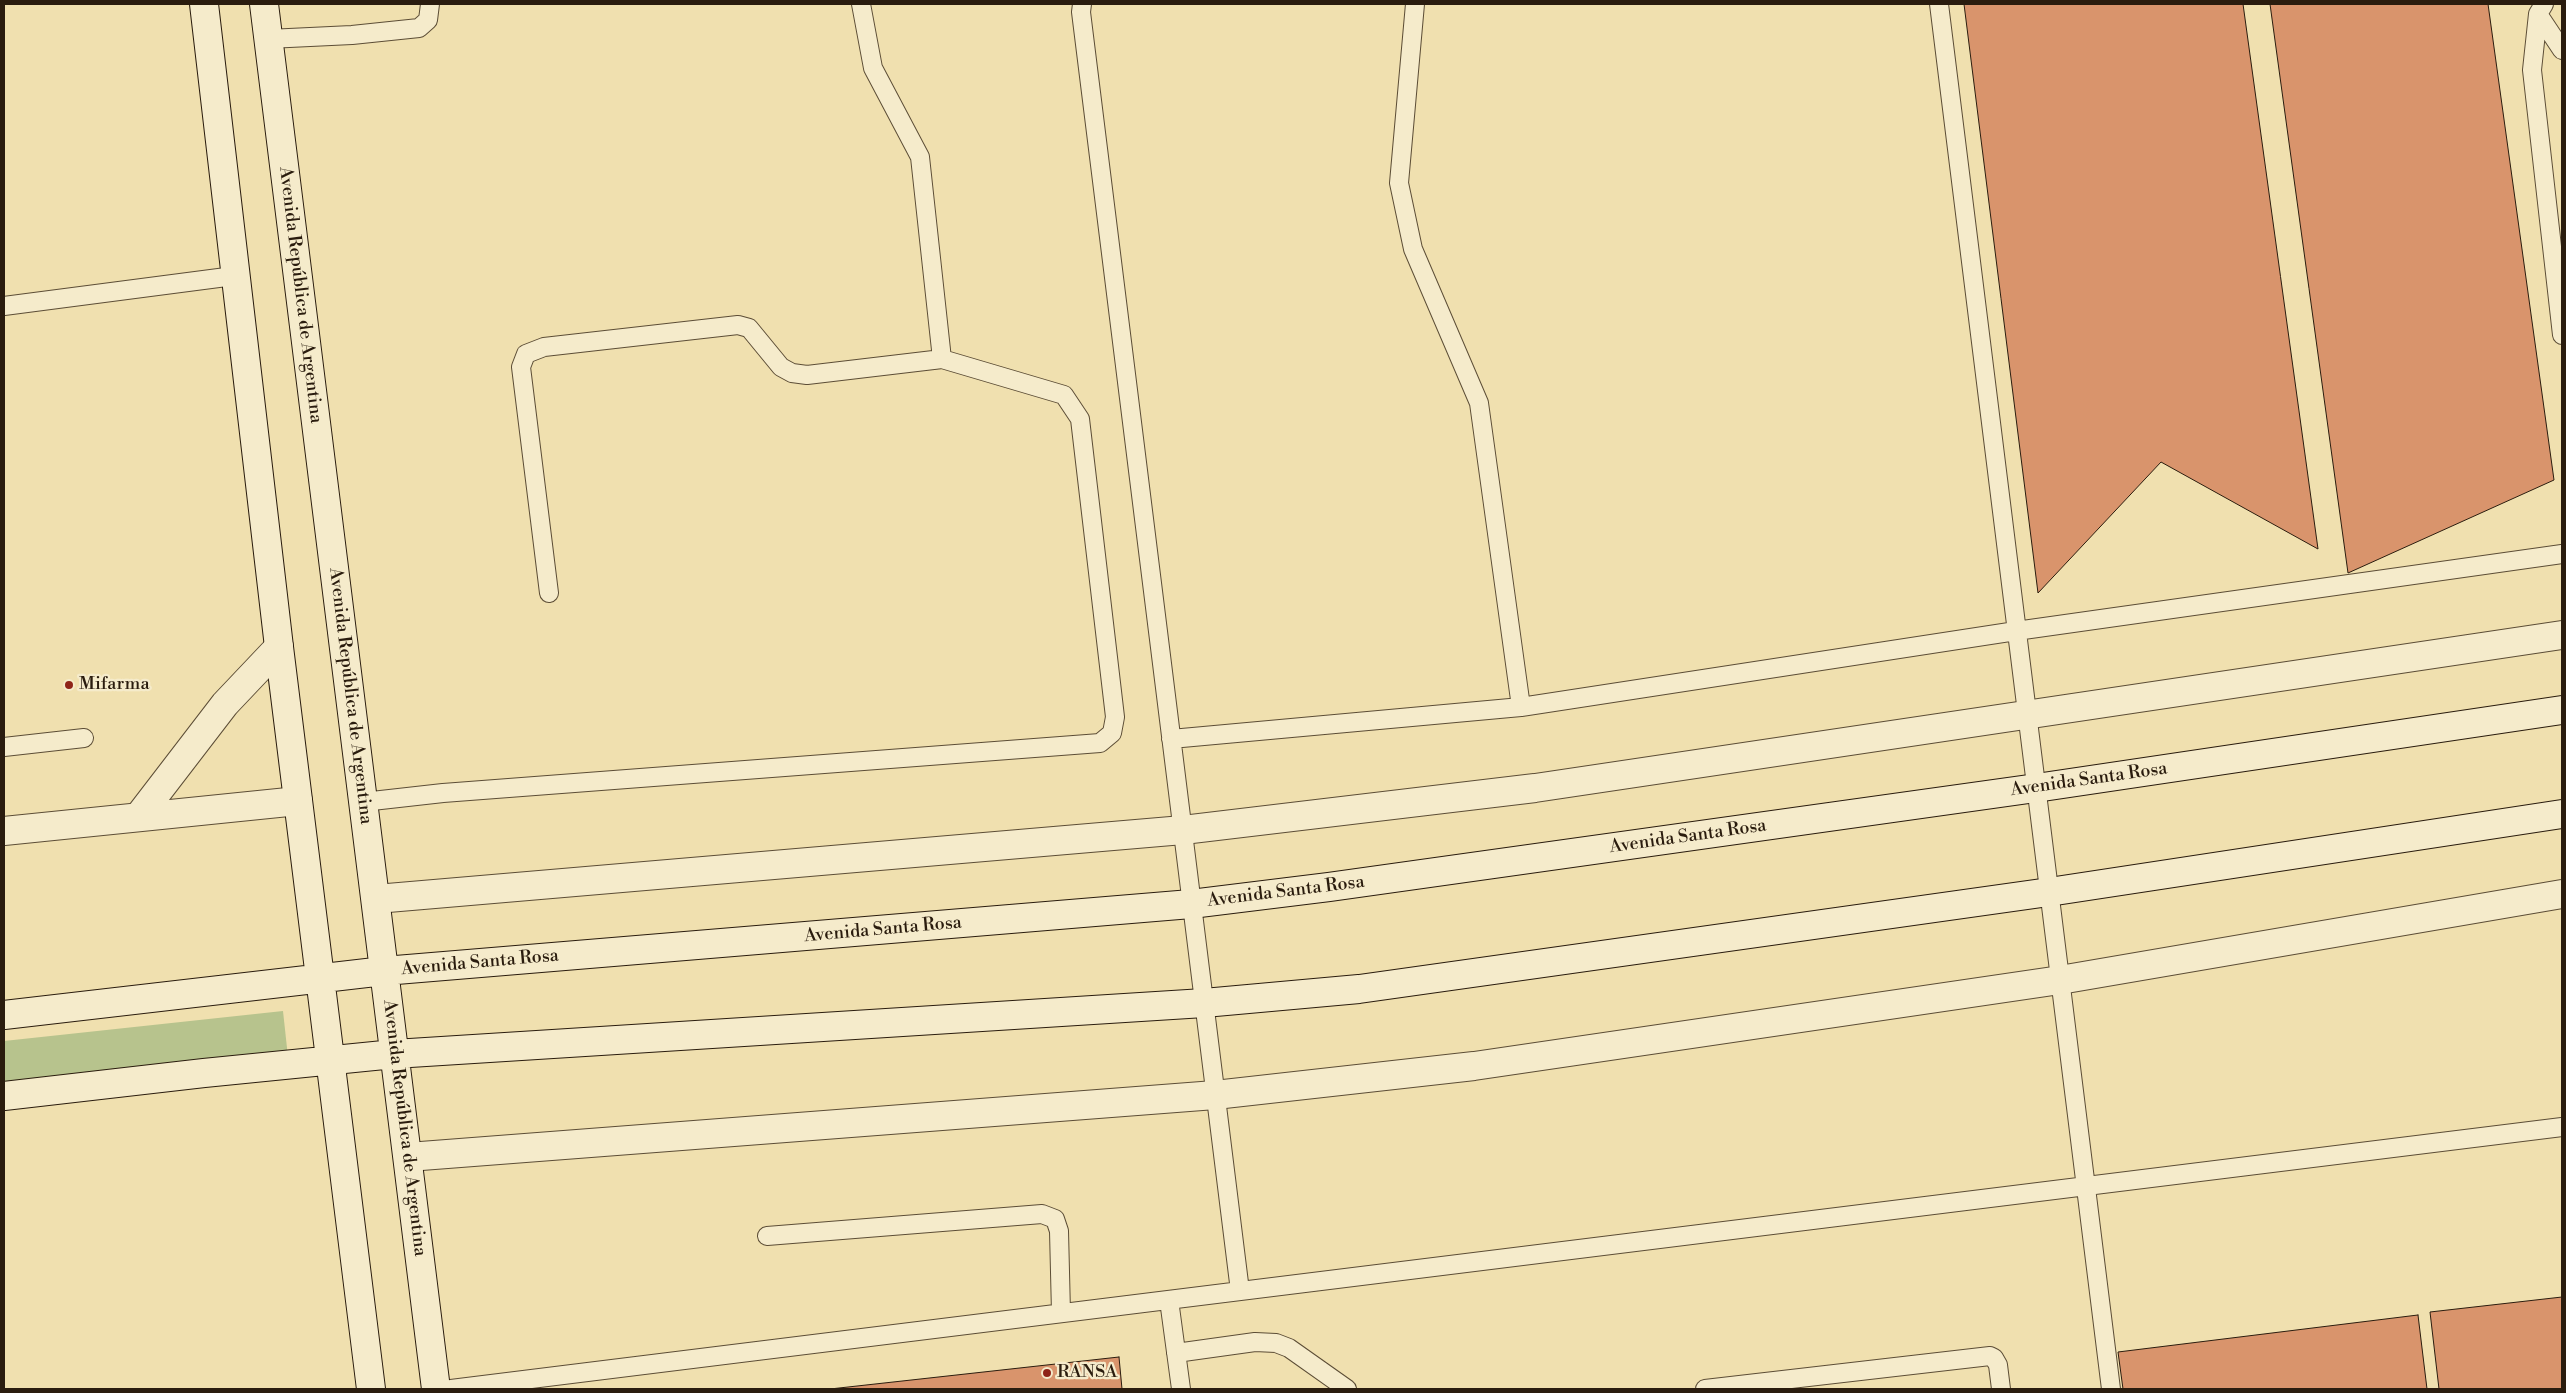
<!DOCTYPE html>
<meta charset="utf-8">
<style>
body{margin:0}
#map{position:relative;width:2566px;height:1393px;overflow:hidden;background:#f0e0af;font-family:"Libre Bodoni",serif}
canvas{display:block}
.frame{position:absolute;inset:0;border:5px solid #2a1c0e;pointer-events:none}
</style>
<div id="map">
<canvas width="2566" height="1393"></canvas>
<div class="frame"></div>
</div>
<script>
const ctx = document.querySelector('canvas').getContext('2d');
ctx.lineJoin = 'round';
function paint(path, color) {
  ctx.fillStyle = color;
  ctx.fill(path, 'evenodd');
}
function toPath(rows) {
  const path = new Path2D();
  for (const r of rows) {
    path.moveTo(r[0], r[1]);
    for (let i = 2; i < r.length; i += 2) path.lineTo(r[i], r[i + 1]);
  }
  return path;
}
function trace(path, color, width, dash) {
  ctx.strokeStyle = color;
  ctx.lineWidth = width;
  ctx.lineCap = dash ? 'butt' : 'round';
  ctx.setLineDash(dash || []);
  ctx.stroke(path);
}
function write(font, color, halo, rows, align = 'center') {
  ctx.font = font + ' "Libre Bodoni",serif';
  ctx.lineWidth = 4.5;
  ctx.setLineDash([]);
  ctx.textBaseline = 'middle';
  ctx.strokeStyle = halo;
  ctx.fillStyle = color;
  for (const [text, x, y, turn = 0] of rows) {
    ctx.save();
    ctx.translate(x, y);
    ctx.rotate((+turn || 0) * Math.PI / 180);
    ctx.textAlign = isNaN(turn) ? turn : align;
    if (halo) ctx.strokeText(text, 0, 0);
    ctx.fillText(text, 0, 0);
    ctx.restore();
  }
}
const green = toPath([
 [283,1011,288,1057,4,1086,4,1041]
]);
const building = toPath([
 [1964,4,2243,4,2318,549,2161,462,2038,593,1964,4],
 [2270,4,2488,4,2554,480,2348,573,2270,4],
 [2562,1297,2562,1389,2439,1389,2430,1312,2562,1297],
 [2418,1315,2427,1389,2123,1389,2118,1352,2418,1315],
 [1119,1357,1122,1389,830,1389,1119,1357]
]);
const service = toPath([
 [861,4,873,68,920,157,942,359],
 [1082,4,1081,12,1240,1291],
 [1415,4,1399,183,1413,249,1479,403,1521,707,2016,631,2562,554],
 [1939,4,2111,1389],
 [2544,4,2538,14,2532,70,2562,335],
 [2538,14,2562,50],
 [268,39,352,35,419,28,428,20,430,4],
 [4,306,234,276],
 [1171,739,1521,707],
 [4,747,84,738],
 [363,802,443,793,1100,743,1112,733,1115,717,1080,419,1064,395,942,359,807,375,792,373,781,367,749,328,738,325,544,347,526,354,521,367,549,593],
 [767,1236,1042,1214,1055,1219,1059,1231,1061,1313],
 [1169,1300,1181,1389],
 [1176,1353,1255,1342,1276,1343,1289,1348,1347,1389],
 [451,1389,2562,1127],
 [1705,1389,1990,1356,1994,1358,1998,1365,2001,1389]
]);
const minor = toPath([
 [139,816,225,704,279,647],
 [4,831,298,801],
 [376,899,1183,830,1535,788,2562,635],
 [408,1157,1215,1095,1474,1066,2060,980,2562,894]
]);
const secondary = toPath([
 [204,4,279,647,371,1389],
 [264,4,436,1389],
 [4,1015,384,971,1191,904,1329,887,2036,788,2562,710],
 [4,1096,204,1073,394,1054,1204,1003,1359,989,2049,892,2562,814]
]);
const markers = [
 [69,685,5,"#8f2418"],
 [1047,1373,5,"#8f2418"]
];
const streetNames = [
 ["Avenida República de Argentina",300,295,83],
 ["Avenida República de Argentina",350,696,83],
 ["Avenida Santa Rosa",2089,780,-8],
 ["Avenida Santa Rosa",1688,837,-8],
 ["Avenida Santa Rosa",1286,892,-7],
 ["Avenida Santa Rosa",883,930,-5],
 ["Avenida Santa Rosa",480,963,-5],
 ["Avenida República de Argentina",404,1128,83]
];
const poiNames = [
 ["Mifarma",79,685],
 ["RANSA",1057,1373]
];
paint(green, '#b7c38d');
paint(building, '#d9946c');
trace(building, '#2a1c0e', 1);
trace(service, '#5c4d36', 20);
trace(minor, '#5c4d36', 30);
trace(secondary, '#2a1c0e', 30);
trace(service, '#f5ebcb', 18);
trace(minor, '#f5ebcb', 28);
trace(secondary, '#f5ebcb', 28);
for (const [x, y, r, color] of markers) {
  const dot = new Path2D();
  dot.arc(x, y, r, 0, 2 * Math.PI);
  ctx.fillStyle = color;
  ctx.fill(dot);
  trace(dot, '#f5ebcb', 2);
}
write('18px', '#2a1c0e', '#f5ebcb', streetNames);
write('18px', '#2a1c0e', '#f5ebcb', poiNames, 'left');
</script>
